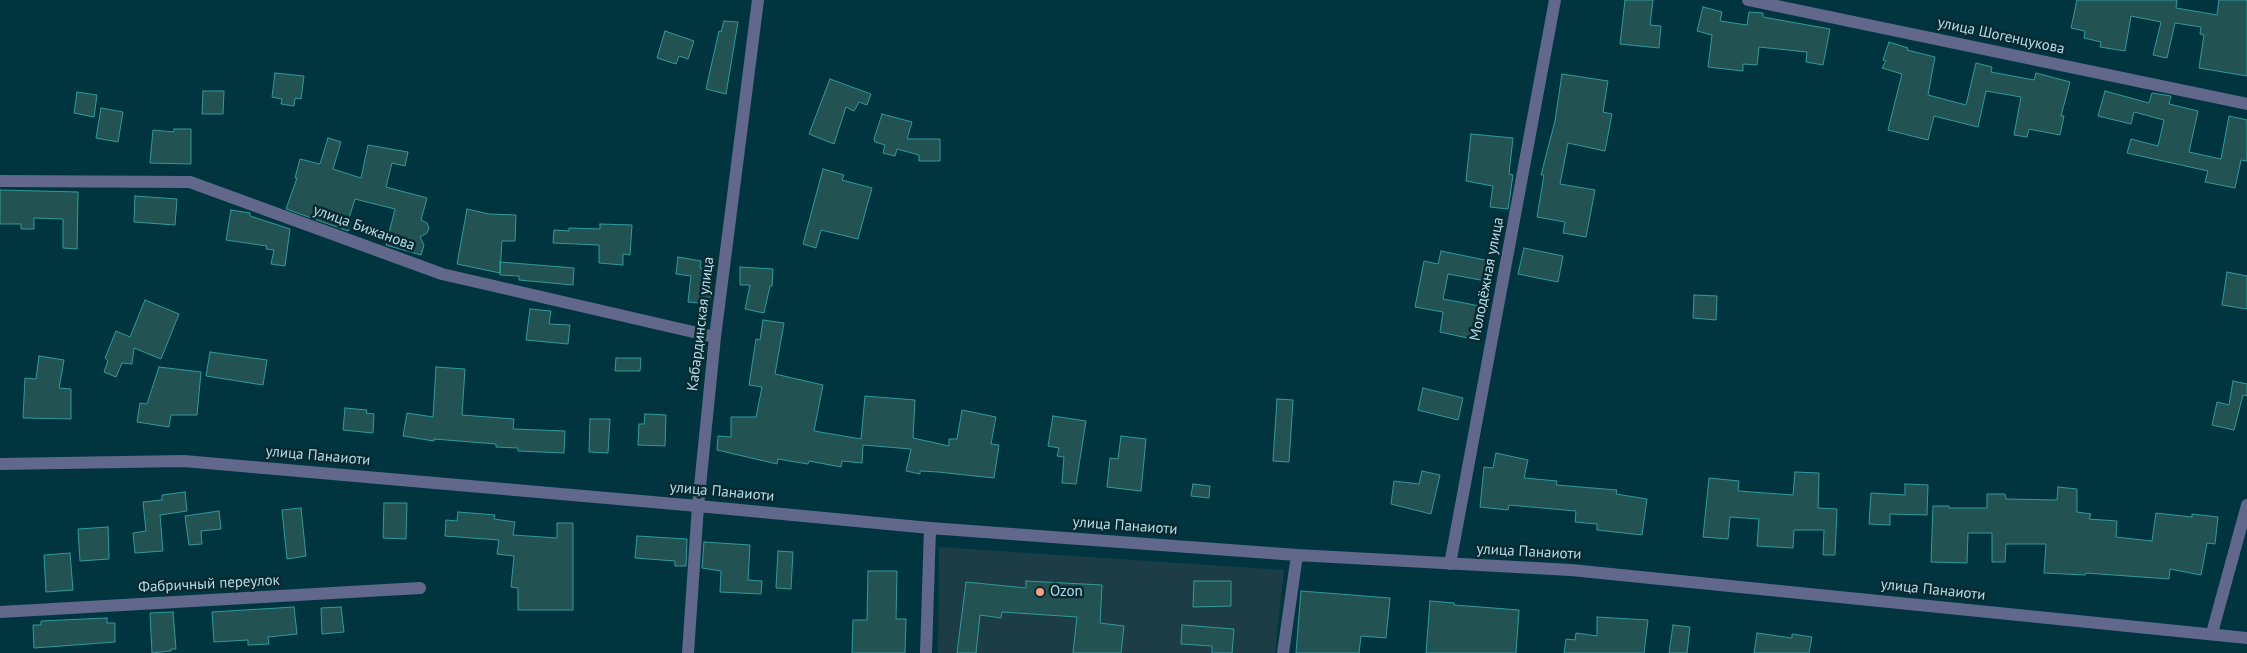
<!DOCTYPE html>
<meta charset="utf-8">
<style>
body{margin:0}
canvas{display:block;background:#003540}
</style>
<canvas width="2247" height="653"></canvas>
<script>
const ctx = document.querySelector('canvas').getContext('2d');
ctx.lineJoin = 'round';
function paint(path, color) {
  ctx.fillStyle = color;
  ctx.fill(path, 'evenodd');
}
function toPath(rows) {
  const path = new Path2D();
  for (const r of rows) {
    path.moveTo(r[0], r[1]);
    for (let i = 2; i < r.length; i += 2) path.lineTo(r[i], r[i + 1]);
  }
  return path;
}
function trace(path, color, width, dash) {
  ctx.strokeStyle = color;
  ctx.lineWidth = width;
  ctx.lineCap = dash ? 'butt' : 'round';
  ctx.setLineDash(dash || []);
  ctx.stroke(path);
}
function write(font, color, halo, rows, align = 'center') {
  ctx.font = font + ' "PT Sans",sans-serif';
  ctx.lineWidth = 5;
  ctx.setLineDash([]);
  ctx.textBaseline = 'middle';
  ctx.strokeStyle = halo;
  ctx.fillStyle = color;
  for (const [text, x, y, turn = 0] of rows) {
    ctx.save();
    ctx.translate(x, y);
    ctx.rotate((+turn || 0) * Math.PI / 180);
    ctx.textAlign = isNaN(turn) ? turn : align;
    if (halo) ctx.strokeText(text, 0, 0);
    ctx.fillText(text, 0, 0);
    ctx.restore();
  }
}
const built = toPath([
 [939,547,1284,570,1275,653,938,653]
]);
const building = toPath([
 [1625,0,1653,0,1650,25,1661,26,1659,48,1620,44,1625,0],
 [2077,0,2177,0,2176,8,2217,15,2219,0,2247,0,2247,76,2199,68,2204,35,2200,34,2201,27,2175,23,2167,58,2153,55,2161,22,2131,16,2125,51,2100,47,2101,42,2084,38,2085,31,2071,28,2077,0],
 [1703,7,1722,12,1720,21,1747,25,1749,12,1763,13,1763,17,1830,29,1823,65,1806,62,1807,52,1759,47,1757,65,1743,64,1743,71,1708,67,1712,35,1697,31,1703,7],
 [724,21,738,22,726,94,706,89,719,31,721,32,724,21],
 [665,31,694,41,688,59,679,56,676,64,657,58,665,31],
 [1889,42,1908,48,1907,50,1935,57,1928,95,1966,105,1976,63,1992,67,1991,72,2034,80,2036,73,2070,82,2061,116,2064,116,2060,135,2029,129,2027,137,2014,135,2021,97,1986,91,1978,127,1934,116,1928,140,1888,130,1902,74,1882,68,1886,61,1883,60,1889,42],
 [275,73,304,76,301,99,295,98,294,106,281,104,282,99,272,97,275,73],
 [1562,74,1608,81,1603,112,1612,114,1605,151,1568,143,1560,184,1595,190,1586,237,1563,233,1565,222,1537,217,1544,175,1541,175,1555,121,1562,74],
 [830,79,871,94,867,105,859,102,854,111,846,107,834,144,809,134,830,79],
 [203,91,224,91,223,114,202,114,203,91],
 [2105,91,2149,103,2152,93,2171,96,2169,104,2198,111,2189,152,2221,159,2229,116,2247,120,2247,161,2241,160,2235,188,2205,182,2208,171,2127,153,2131,139,2158,146,2164,120,2134,112,2131,124,2098,116,2105,91],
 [77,92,97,95,94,117,74,113,77,92],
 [101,108,123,112,118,142,96,138,101,108],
 [882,114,912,122,907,139,940,139,940,161,919,161,919,155,897,149,895,156,883,153,885,145,875,142,874,139,882,114],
 [174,129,191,129,191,164,150,163,153,130,174,132,174,129],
 [1471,134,1513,138,1509,174,1513,175,1508,209,1490,207,1493,186,1466,181,1471,134],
 [328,138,341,142,333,169,361,178,368,145,408,152,405,166,392,163,386,187,427,198,421,220,427,223,429,228,427,233,420,237,424,245,421,255,386,245,395,209,355,199,348,221,351,222,348,231,286,209,297,178,295,178,300,159,320,164,328,138],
 [823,169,844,175,842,180,872,188,858,239,821,230,816,248,803,244,823,169],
 [0,190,78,192,77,249,63,248,63,219,34,218,34,229,21,229,21,224,0,224,0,190],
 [135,196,177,199,175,225,134,222,135,196],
 [467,209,489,214,516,215,515,241,502,241,500,273,457,264,467,209],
 [231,210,250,213,250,216,290,229,285,266,271,264,274,250,266,249,267,246,226,240,231,210],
 [600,224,632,225,630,255,623,254,623,265,599,263,599,245,553,243,554,230,569,231,569,228,600,229,600,224],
 [1524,248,1563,256,1558,282,1518,274,1524,248],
 [1441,251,1490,261,1486,281,1448,274,1443,299,1480,306,1472,339,1440,332,1443,312,1415,307,1424,261,1438,264,1441,251],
 [678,257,701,261,700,268,713,270,709,304,688,302,691,276,676,274,678,257],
 [500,262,574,268,573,285,519,280,519,276,500,275,500,262],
 [740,267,773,269,772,286,770,286,764,313,745,309,750,285,740,285,740,267],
 [2227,272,2247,276,2247,309,2222,305,2227,272],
 [1694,295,1717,296,1716,320,1693,318,1694,295],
 [145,300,179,314,161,359,134,348,132,364,122,363,116,377,104,372,108,361,105,358,116,331,130,337,145,300],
 [530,309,551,311,549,324,570,325,568,344,526,340,530,309],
 [763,320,784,323,775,374,823,385,814,431,861,439,865,396,915,400,913,438,949,446,949,439,957,439,962,410,996,417,991,444,999,445,994,478,938,472,920,471,920,474,906,471,911,449,863,445,862,463,842,461,841,467,809,461,808,464,778,459,777,464,717,450,718,436,731,437,731,417,756,417,762,387,749,385,756,339,760,340,763,320],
 [210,352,267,360,263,385,206,376,210,352],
 [39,356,64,360,59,388,71,389,71,419,23,418,25,378,36,379,39,356],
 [616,358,641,358,640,371,615,371,616,358],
 [159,367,201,372,197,415,171,415,169,427,137,422,140,403,147,404,159,367],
 [436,367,465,369,462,415,514,419,513,429,565,431,564,453,518,451,518,448,496,447,496,444,434,439,434,441,403,436,407,413,433,417,436,367],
 [2233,381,2247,384,2247,396,2243,395,2234,430,2212,425,2217,402,2229,405,2233,381],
 [1423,388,1463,398,1458,420,1418,410,1423,388],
 [1277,399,1293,400,1289,462,1273,461,1277,399],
 [345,408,367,410,366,413,374,414,373,433,343,430,345,408],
 [645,414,666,415,665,446,638,445,639,424,644,424,645,414],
 [1053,416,1086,421,1076,484,1062,483,1064,457,1057,456,1059,448,1048,446,1053,416],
 [590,419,610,419,608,453,589,452,590,419],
 [1121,436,1146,439,1141,491,1107,487,1110,458,1118,459,1121,436],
 [1496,453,1528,460,1524,478,1557,481,1556,485,1617,490,1616,494,1647,499,1642,535,1597,530,1597,524,1575,522,1576,511,1509,505,1508,510,1480,507,1484,467,1493,468,1496,453],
 [1422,471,1440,475,1431,514,1391,504,1394,481,1419,484,1422,471],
 [1795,472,1819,473,1818,508,1837,509,1835,555,1823,555,1824,530,1794,530,1793,548,1757,546,1759,519,1730,517,1728,539,1703,537,1709,478,1739,481,1738,491,1793,495,1795,472],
 [1193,484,1210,486,1209,498,1191,496,1193,484],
 [1905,484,1928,485,1927,515,1890,514,1890,525,1869,524,1871,493,1905,495,1905,484],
 [2058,487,2077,489,2077,512,2091,514,2089,519,2117,521,2116,537,2152,541,2156,513,2192,517,2192,514,2218,517,2215,544,2207,543,2201,575,2170,569,2169,579,2086,573,2085,575,2044,573,2046,544,2006,544,2005,562,1992,562,1992,533,1968,533,1967,563,1931,562,1933,506,1949,506,1949,508,1987,508,1987,494,2005,494,2006,499,2057,500,2058,487],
 [185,492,187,511,160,515,163,551,135,553,133,533,146,531,143,502,162,500,162,495,185,492],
 [384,503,407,503,406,539,383,538,384,503],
 [301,508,306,556,287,559,282,510,301,508],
 [219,511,221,529,201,531,202,544,189,545,185,516,219,511],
 [458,512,495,515,494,519,515,522,513,535,557,538,557,523,573,523,573,610,518,610,518,588,511,587,514,556,497,554,499,540,445,536,446,520,457,521,458,512],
 [108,527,109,559,80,561,78,529,108,527],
 [637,536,687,539,686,566,675,566,675,561,635,558,637,536],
 [704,542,750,545,748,580,762,581,761,594,720,592,721,571,702,568,704,542],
 [778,551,793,552,791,589,776,588,778,551],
 [70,553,73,590,46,592,44,555,70,553],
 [868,571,897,571,896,619,906,619,905,653,852,653,853,620,867,620,868,571],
 [1026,581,1102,585,1100,623,1124,626,1121,653,1073,653,1077,617,1002,612,1001,618,980,615,976,653,957,653,966,582,1026,588,1026,581],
 [1194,581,1231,581,1231,606,1193,607,1194,581],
 [1301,591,1390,598,1386,638,1361,636,1359,653,1296,653,1301,591],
 [1430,601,1454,603,1454,605,1519,610,1516,653,1426,653,1430,601],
 [294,607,297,634,268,637,269,644,248,645,248,640,214,642,212,612,294,607],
 [341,607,344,632,322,634,321,608,341,607],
 [173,612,176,649,171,649,171,651,152,653,150,613,173,612],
 [1597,617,1648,620,1644,653,1564,653,1566,639,1575,640,1576,633,1597,636,1597,617],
 [107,618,107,623,115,623,115,642,34,648,33,625,41,625,41,621,107,618],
 [1182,625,1234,629,1232,653,1212,653,1212,646,1181,644,1182,625],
 [1673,625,1690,627,1687,653,1669,653,1673,625],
 [1757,633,1792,638,1792,634,1812,637,1809,653,1754,653,1757,633]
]);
const minor = toPath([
 [1748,0,2247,104],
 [0,181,190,182,442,274,715,337],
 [0,464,184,461,698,506,930,528,1297,555,1571,570,2247,638],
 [1450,564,1555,0],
 [0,612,420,588],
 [2212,633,2247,505],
 [688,653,698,506,715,337,758,0],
 [926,653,930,528],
 [1283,653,1297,555]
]);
const markers = [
 [1040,592,5,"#f49e87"]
];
const streetNames = [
 ["улица Шогенцукова",2001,36,12],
 ["улица Бижанова",364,228,20],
 ["Молодёжная улица",1487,279,-79],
 ["Кабардинская улица",701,324,-83],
 ["улица Панаиоти",318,456,5],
 ["улица Панаиоти",722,492,5],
 ["улица Панаиоти",1125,526,4],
 ["улица Панаиоти",1529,552,3],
 ["Фабричный переулок",209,584,-3],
 ["улица Панаиоти",1933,590,6]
];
const poiNames = [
 ["Ozon",1050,592]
];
paint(built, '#1c3d45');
paint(building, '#225252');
trace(building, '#329a9b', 1);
trace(minor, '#61688c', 12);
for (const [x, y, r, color] of markers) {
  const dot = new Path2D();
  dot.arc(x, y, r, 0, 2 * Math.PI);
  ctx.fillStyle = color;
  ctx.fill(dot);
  trace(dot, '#0b2930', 2);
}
write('15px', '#b4deea', '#0b2930', streetNames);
write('15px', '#b4deea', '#0b2930', poiNames, 'left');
</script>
